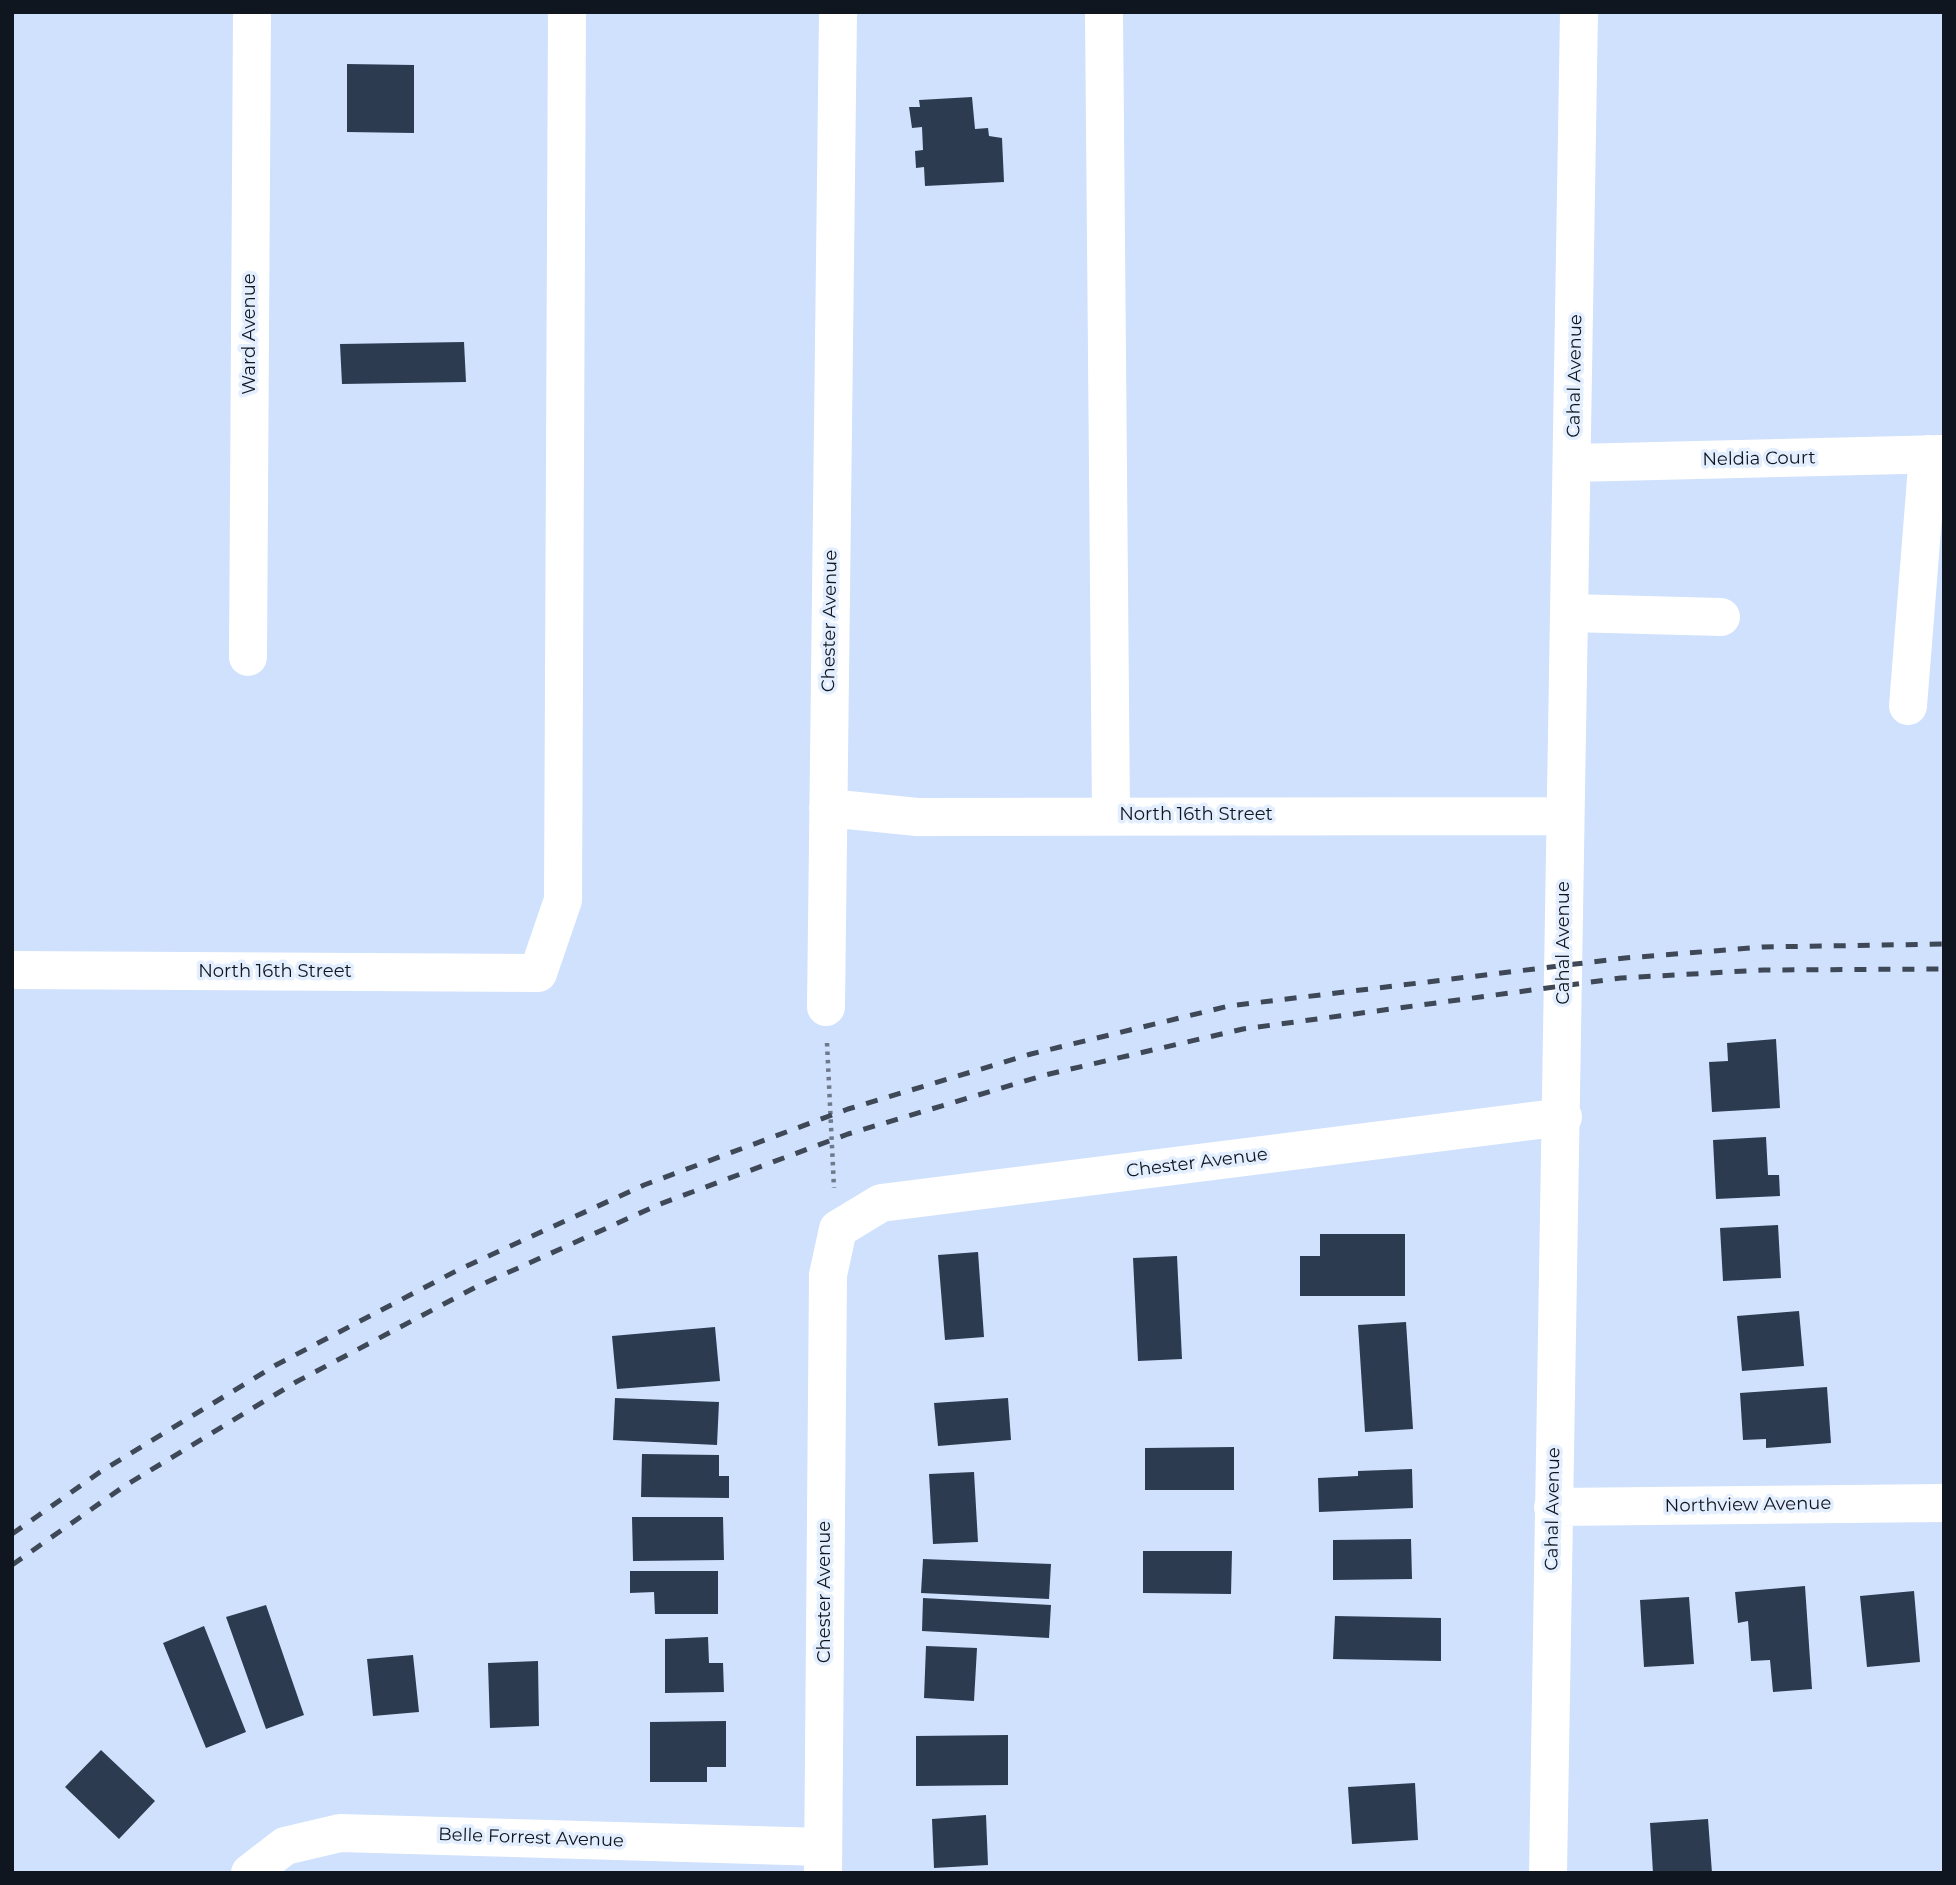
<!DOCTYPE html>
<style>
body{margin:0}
#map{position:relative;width:1956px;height:1885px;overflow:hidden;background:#cfe1fd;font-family:Montserrat,sans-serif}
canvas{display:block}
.frame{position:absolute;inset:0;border:14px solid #10161f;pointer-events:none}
</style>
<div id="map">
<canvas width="1956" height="1885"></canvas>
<div class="frame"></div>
</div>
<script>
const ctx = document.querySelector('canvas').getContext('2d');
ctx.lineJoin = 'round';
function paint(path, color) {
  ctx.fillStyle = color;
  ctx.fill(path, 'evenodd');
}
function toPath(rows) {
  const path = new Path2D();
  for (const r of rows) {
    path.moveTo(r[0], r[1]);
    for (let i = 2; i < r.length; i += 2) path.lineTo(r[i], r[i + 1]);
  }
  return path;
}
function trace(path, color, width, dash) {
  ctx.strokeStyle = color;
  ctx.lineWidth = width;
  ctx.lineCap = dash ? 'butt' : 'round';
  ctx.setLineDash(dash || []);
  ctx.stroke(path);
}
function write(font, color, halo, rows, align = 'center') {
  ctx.font = font + ' Montserrat,sans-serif';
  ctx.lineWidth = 7;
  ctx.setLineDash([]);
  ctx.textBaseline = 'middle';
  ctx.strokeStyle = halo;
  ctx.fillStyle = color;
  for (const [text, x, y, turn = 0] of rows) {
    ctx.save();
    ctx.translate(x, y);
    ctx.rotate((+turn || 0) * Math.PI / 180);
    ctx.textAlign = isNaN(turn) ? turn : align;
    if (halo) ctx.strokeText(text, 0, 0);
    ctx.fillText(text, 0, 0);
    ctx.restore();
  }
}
const building = toPath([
 [347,64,414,65,414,133,347,132],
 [972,97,975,129,988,128,989,136,1002,138,1004,182,925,186,924,167,916,168,915,151,923,150,922,127,912,128,909,107,920,107,919,100],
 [464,342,466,382,342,384,340,344],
 [1776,1039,1780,1108,1712,1112,1709,1062,1728,1061,1727,1043],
 [1766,1137,1768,1175,1779,1175,1780,1196,1716,1199,1713,1140],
 [1778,1225,1781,1278,1723,1281,1720,1228],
 [1320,1234,1405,1234,1405,1296,1300,1296,1300,1256,1320,1256],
 [978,1252,984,1337,945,1340,938,1255],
 [1177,1256,1182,1359,1138,1361,1133,1258],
 [1799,1311,1804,1366,1742,1371,1737,1316],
 [1406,1322,1413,1429,1365,1432,1358,1325],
 [715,1327,720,1381,617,1389,612,1336],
 [1827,1387,1831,1443,1766,1448,1766,1439,1743,1440,1740,1393],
 [615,1398,719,1402,717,1445,613,1440],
 [1008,1398,1011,1440,938,1446,934,1403],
 [1234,1447,1234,1490,1145,1490,1145,1448],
 [642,1454,719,1455,719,1476,729,1476,729,1498,641,1497],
 [1412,1469,1413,1508,1319,1512,1318,1478,1358,1476,1358,1471],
 [974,1472,978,1542,933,1544,929,1474],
 [632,1517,723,1517,724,1560,633,1561],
 [1411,1539,1412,1579,1333,1580,1333,1540],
 [1143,1551,1232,1551,1231,1594,1143,1593],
 [923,1559,1051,1564,1049,1599,921,1593],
 [630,1571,718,1571,718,1614,655,1614,654,1592,630,1593],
 [1805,1586,1812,1689,1773,1692,1770,1660,1751,1661,1748,1621,1738,1623,1735,1592],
 [1914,1591,1920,1662,1867,1667,1860,1596],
 [1689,1597,1694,1664,1644,1667,1640,1600],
 [923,1598,1051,1605,1049,1638,922,1631],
 [266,1605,304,1715,266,1729,226,1617],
 [1335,1616,1441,1618,1441,1661,1333,1659],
 [204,1626,246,1732,206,1748,163,1643],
 [708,1637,709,1663,723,1663,724,1692,665,1693,665,1639],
 [926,1646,977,1648,974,1701,924,1698],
 [413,1655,419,1712,373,1716,367,1659],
 [538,1661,539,1726,490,1728,488,1663],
 [726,1721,726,1767,707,1767,707,1782,650,1782,650,1722],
 [1008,1735,1008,1785,916,1786,916,1736],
 [101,1750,155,1801,119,1839,65,1787],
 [1415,1783,1418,1840,1352,1844,1348,1787],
 [986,1815,988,1865,934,1868,932,1819],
 [1708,1819,1712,1873,1653,1873,1650,1823]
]);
const path = toPath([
 [827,1043,834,1188]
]);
const minor = toPath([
 [1104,12,1111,815],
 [1574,463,1944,454],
 [1570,613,1721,617],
 [248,657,252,12],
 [1908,706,1928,454],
 [828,808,917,817,1565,816],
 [12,970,538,973,563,900,567,12],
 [826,1007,838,12],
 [1553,1507,1944,1503],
 [250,1873,285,1846,340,1833,823,1847],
 [823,1873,828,1275,838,1229,881,1203,1563,1117],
 [1548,1873,1579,12]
]);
const rail = toPath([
 [12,1534,100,1472,276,1365,458,1270,644,1185,848,1109,1031,1054,1229,1006,1625,958,1763,947,1944,944],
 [12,1565,123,1487,296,1382,476,1287,660,1204,848,1134,1045,1075,1243,1029,1621,978,1763,970,1944,969]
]);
const streetNames = [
 ["Ward Avenue",250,334,-90],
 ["Cahal Avenue",1575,376,-89],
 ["Neldia Court",1759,459,-1],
 ["Chester Avenue",830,621,-89],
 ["North 16th Street",1196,815],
 ["Cahal Avenue",1564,943,-90],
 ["North 16th Street",275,972],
 ["Chester Avenue",1197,1163,-7],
 ["Northview Avenue",1748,1505,-1],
 ["Cahal Avenue",1553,1509,-89],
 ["Chester Avenue",825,1592,-90],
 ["Belle Forrest Avenue",531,1838,2]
];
paint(building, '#2d3b51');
trace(path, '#6e7a8c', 4.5, [3.5, 5]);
trace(minor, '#fff', 38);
trace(rail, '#3f4856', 5, [12, 12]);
write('18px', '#10161f', '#e3eeff', streetNames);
</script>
